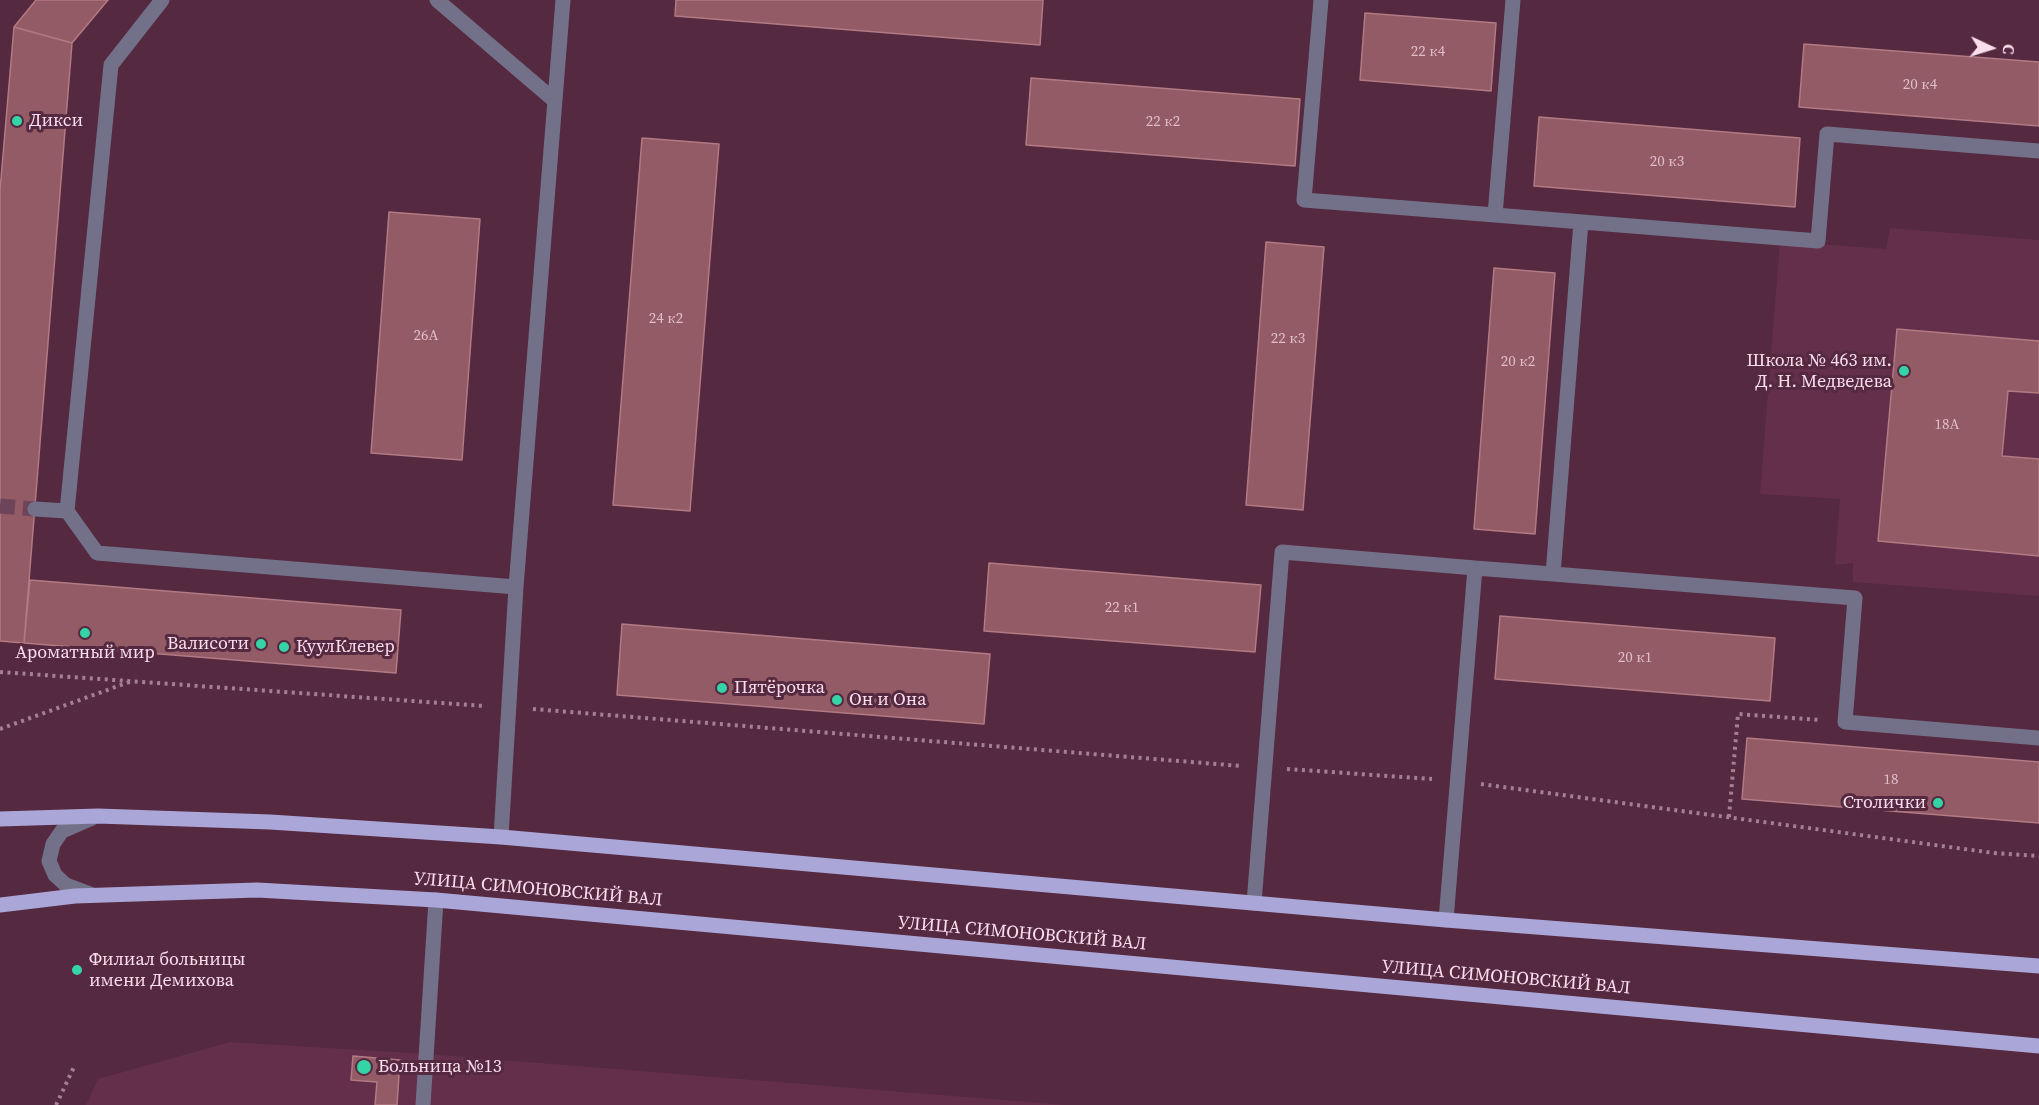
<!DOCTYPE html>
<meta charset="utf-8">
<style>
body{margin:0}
#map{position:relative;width:2039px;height:1105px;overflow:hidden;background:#552940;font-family:"Source Serif 4",serif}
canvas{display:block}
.north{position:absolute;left:1961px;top:18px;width:60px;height:60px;-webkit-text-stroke:4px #552940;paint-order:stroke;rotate:94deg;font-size:16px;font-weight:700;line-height:24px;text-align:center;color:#fbdeeb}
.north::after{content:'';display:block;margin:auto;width:21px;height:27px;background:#fbdeeb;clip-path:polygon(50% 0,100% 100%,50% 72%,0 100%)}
</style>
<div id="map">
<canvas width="2039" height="1105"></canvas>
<div class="north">С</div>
</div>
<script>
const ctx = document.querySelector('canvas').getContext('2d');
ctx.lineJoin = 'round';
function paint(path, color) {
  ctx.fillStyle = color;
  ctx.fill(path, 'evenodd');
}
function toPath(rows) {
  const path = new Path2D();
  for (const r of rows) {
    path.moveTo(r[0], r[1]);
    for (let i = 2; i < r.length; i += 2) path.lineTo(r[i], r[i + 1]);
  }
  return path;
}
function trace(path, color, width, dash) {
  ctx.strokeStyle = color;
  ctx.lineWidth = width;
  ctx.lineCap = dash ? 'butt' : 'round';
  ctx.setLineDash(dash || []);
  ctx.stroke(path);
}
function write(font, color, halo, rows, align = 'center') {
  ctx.font = font + ' "Source Serif 4",serif';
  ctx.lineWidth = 6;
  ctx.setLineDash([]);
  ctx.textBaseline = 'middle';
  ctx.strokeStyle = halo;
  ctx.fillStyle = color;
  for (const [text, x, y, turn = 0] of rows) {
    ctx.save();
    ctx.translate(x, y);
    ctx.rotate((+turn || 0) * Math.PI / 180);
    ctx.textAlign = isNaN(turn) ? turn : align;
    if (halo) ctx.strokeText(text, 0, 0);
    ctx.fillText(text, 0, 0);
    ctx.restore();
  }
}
const built = toPath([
 [1890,228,2039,240,2039,596,1853,582,1853,563,1835,565,1840,499,1760,494,1780,241,1886,249],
 [230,1042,427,1054,1066,1105,86,1105,98,1079]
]);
const building = toPath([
 [36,0,108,0,72,43,14,27,36,0],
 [676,0,1043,0,1040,45,675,16,676,0],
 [1365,13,1496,23,1491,91,1360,80,1365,13],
 [14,27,72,43,24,643,0,641,0,190,14,27],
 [1804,44,2039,62,2039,126,1799,107,1804,44],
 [1031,78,1300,99,1295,166,1026,145,1031,78],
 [1539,117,1800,138,1795,207,1534,186,1539,117],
 [642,138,719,144,690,511,613,505,642,138],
 [389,212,480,219,462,460,371,453,389,212],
 [1266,242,1324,247,1303,510,1246,505,1266,242],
 [1494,268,1555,273,1535,534,1474,529,1494,268],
 [1897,329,2039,341,2039,393,2008,391,2002,456,2039,459,2039,556,1878,541,1897,329],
 [989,563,1261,585,1255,652,984,631,989,563],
 [30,580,401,610,396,673,24,643,30,580],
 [1500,616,1775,638,1770,701,1495,679,1500,616],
 [622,624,990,654,984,724,617,695,622,624],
 [1747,738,2039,762,2039,823,1742,799,1747,738],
 [353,1056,400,1060,397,1105,375,1105,377,1082,351,1080,353,1056]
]);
const minorTunnel = toPath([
 [0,506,35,509]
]);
const path = toPath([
 [0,672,484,706],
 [533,709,1241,766],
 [0,729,132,681],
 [1287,769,1432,779],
 [1481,784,1994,853,2039,856],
 [1729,817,1738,714,1820,720],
 [56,1105,74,1067]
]);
const minor = toPath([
 [162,0,111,65,67,511,97,553,516,587],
 [437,0,555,101],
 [1321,0,1304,200,1495,215],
 [1513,0,1495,215,1818,241,1827,134,2039,151],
 [35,509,67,511],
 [1553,574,1855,598,1845,722,2039,738],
 [501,837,516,587,563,0],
 [90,894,66,885,55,875,49,861,53,844,62,831,92,818],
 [1254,903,1282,552,1475,568],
 [1446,920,1475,568,1553,574,1581,222],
 [423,1105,436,900]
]);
const major = toPath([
 [0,819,98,816,270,822,501,837,1446,920,2039,966],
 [0,905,75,896,257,890,436,900,2039,1046]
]);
const markers = [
 [17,121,6,"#35d4a7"],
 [1904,371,6,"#35d4a7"],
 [85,633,6,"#35d4a7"],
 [261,644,6,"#35d4a7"],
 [284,647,6,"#35d4a7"],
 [722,688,6,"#35d4a7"],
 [837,700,6,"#35d4a7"],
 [1938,803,6,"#35d4a7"],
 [77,970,6,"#35d4a7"],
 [364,1067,8,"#35d4a7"]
];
const numberNames = [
 ["22 к4",1428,52],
 ["20 к4",1920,85],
 ["22 к2",1163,122],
 ["20 к3",1667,162],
 ["24 к2",666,319],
 ["26А",426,336],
 ["22 к3",1288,339],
 ["20 к2",1518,362],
 ["18А",1947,425],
 ["22 к1",1122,608],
 ["20 к1",1635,658],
 ["18",1891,780]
];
const poiNames = [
 ["Дикси",29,121],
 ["Школа № 463 им.",1892,361,"right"],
 ["Д. Н. Медведева",1892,382,"right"],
 ["Валисоти",249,644,"right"],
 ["КуулКлевер",296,647],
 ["Ароматный мир",85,653,"center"],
 ["Пятёрочка",734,688],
 ["Он и Она",849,700],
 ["Столички",1926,803,"right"],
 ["Филиал больницы",89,960],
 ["имени Демихова",89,981],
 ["Больница №13",378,1067]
];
const streetNames = [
 ["УЛИЦА СИМОНОВСКИЙ ВАЛ",538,890,5],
 ["УЛИЦА СИМОНОВСКИЙ ВАЛ",1022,934,5],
 ["УЛИЦА СИМОНОВСКИЙ ВАЛ",1506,978,5]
];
paint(built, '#632f4a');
paint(building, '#925b65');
trace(building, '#b37a83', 1.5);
trace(minorTunnel, '#6e445a', 15, [15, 8]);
trace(path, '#a58092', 4, [3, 4.5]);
trace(minor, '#737189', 15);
trace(major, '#aba6d8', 15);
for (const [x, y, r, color] of markers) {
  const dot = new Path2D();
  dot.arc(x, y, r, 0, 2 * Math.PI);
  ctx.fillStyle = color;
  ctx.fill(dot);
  trace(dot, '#552940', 2);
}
write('15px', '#e1bdca', null, numberNames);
write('18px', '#fbdeeb', '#552940', poiNames, 'left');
write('18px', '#fbdeeb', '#552940', streetNames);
</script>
